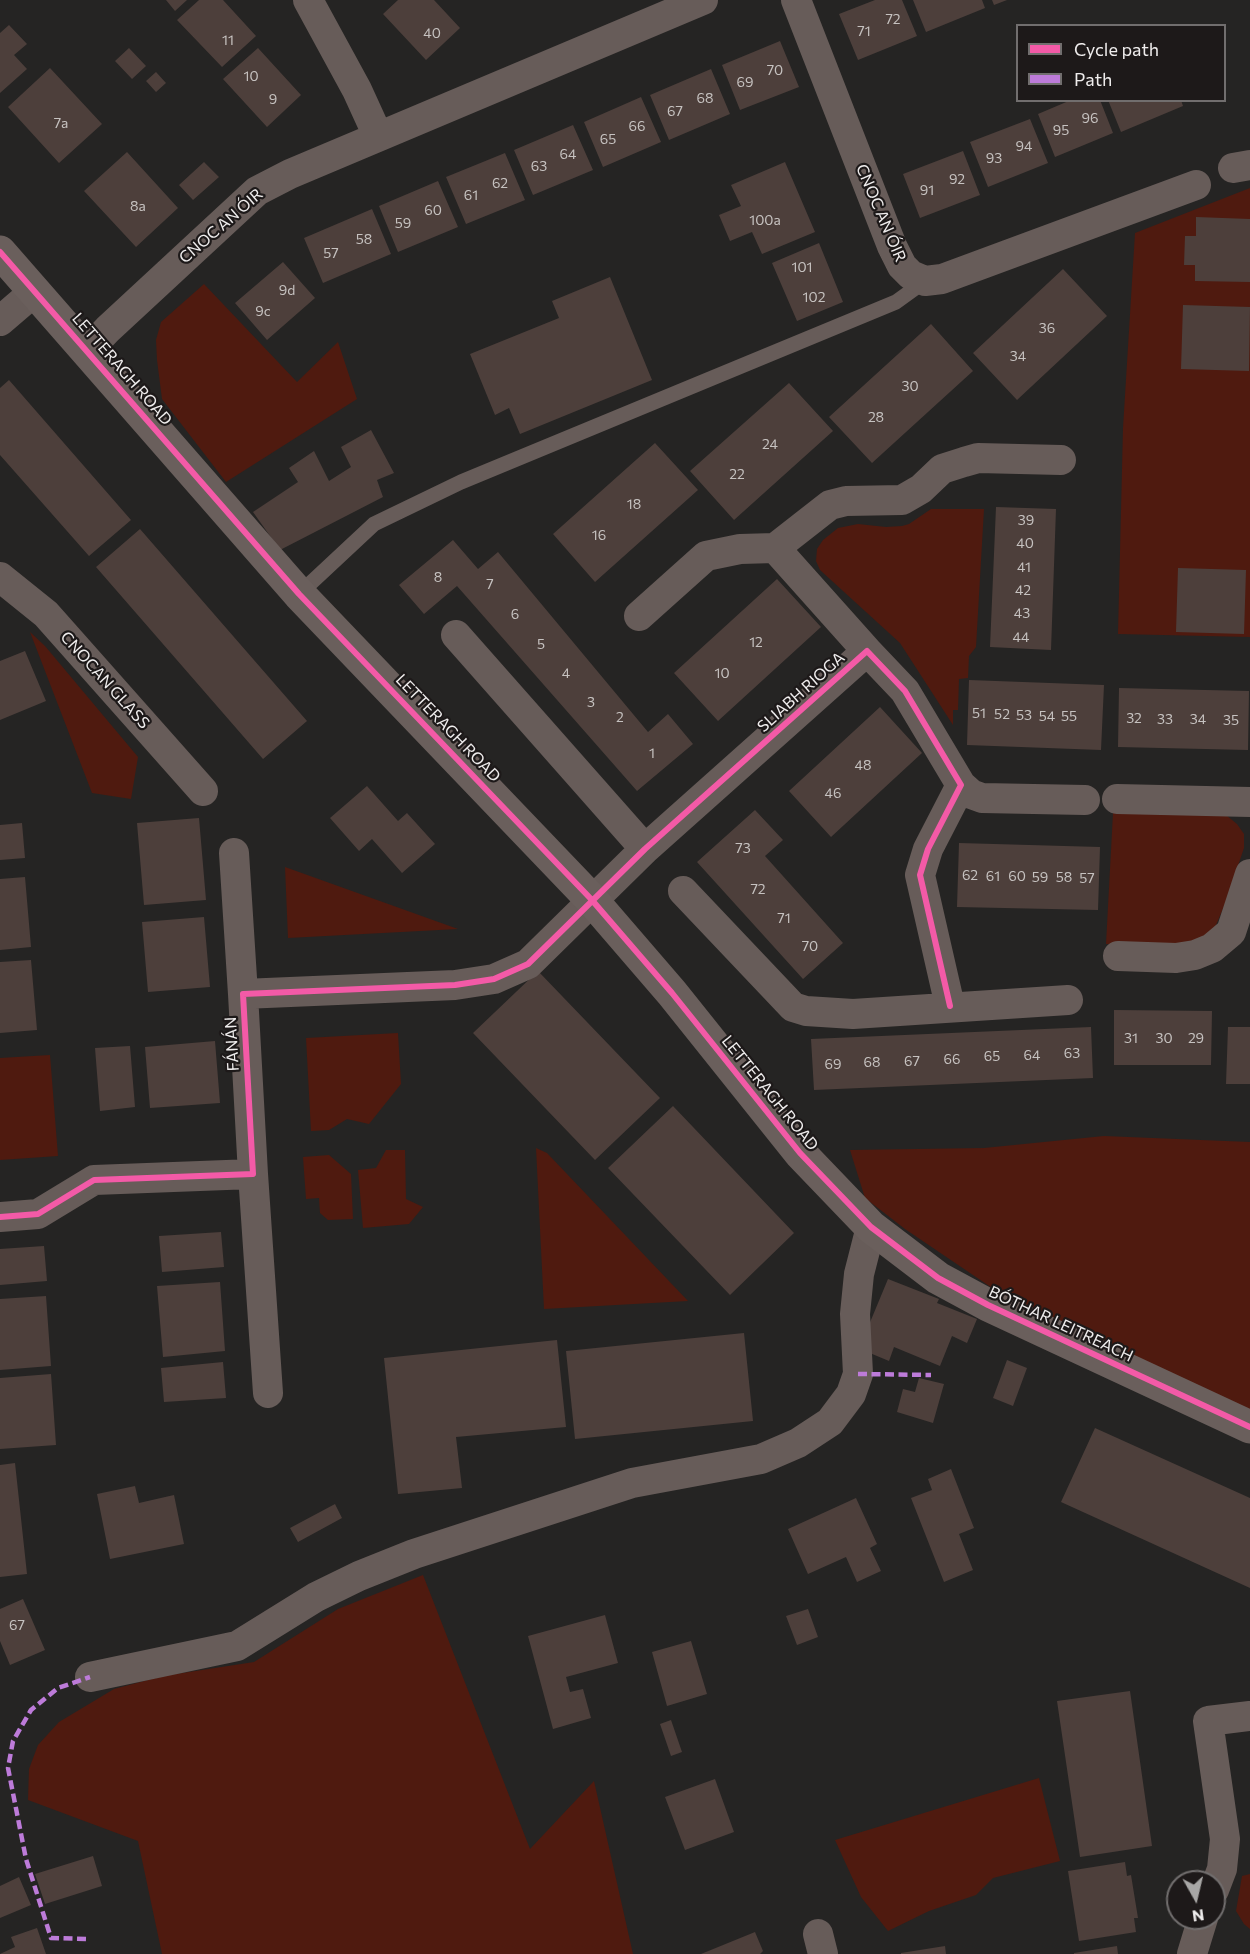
<!DOCTYPE html>
<meta charset="utf-8">
<style>
body{margin:0}
#map{position:relative;width:1250px;height:1954px;overflow:hidden;background:#252423;font-family:Commissioner,sans-serif}
canvas{display:block}
.legend{position:absolute;left:1016px;top:24px;width:210px;height:78px;box-sizing:border-box;background:#1d1919;border:2px solid #716e6e;margin:0;padding:8px 10px;list-style:none;font-size:18px;color:#efeded}
.legend li{display:flex;align-items:center;gap:12px;height:30px}
.legend b{width:30px;border:2px solid #716e6e}
.north{position:absolute;left:1166px;top:1870px;width:60px;height:60px;box-sizing:border-box;background:#1d1919;border:2px solid #716e6e;border-radius:50%;rotate:172deg;font-size:16px;font-weight:700;line-height:24px;text-align:center;color:#efeded}
.north::after{content:'';display:block;margin:auto;width:21px;height:27px;background:#a8a7a6;clip-path:polygon(50% 0,100% 100%,50% 72%,0 100%)}
</style>
<div id="map">
<canvas width="1250" height="1954"></canvas>
<ul class="legend">
<li><b style="height:8px;background:#f35aa7"></b>Cycle path</li>
<li><b style="height:8px;background:#bd7bd9"></b>Path</li>
</ul>
<div class="north">N</div>
</div>
<script>
const ctx = document.querySelector('canvas').getContext('2d');
ctx.lineJoin = 'round';
function paint(path, color) {
  ctx.fillStyle = color;
  ctx.fill(path, 'evenodd');
}
function toPath(rows) {
  const path = new Path2D();
  for (const r of rows) {
    path.moveTo(r[0], r[1]);
    for (let i = 2; i < r.length; i += 2) path.lineTo(r[i], r[i + 1]);
  }
  return path;
}
function trace(path, color, width, dash) {
  ctx.strokeStyle = color;
  ctx.lineWidth = width;
  ctx.lineCap = dash ? 'butt' : 'round';
  ctx.setLineDash(dash || []);
  ctx.stroke(path);
}
function write(font, color, halo, rows, align = 'center') {
  ctx.font = font + ' Commissioner,sans-serif';
  ctx.lineWidth = 4.5;
  ctx.setLineDash([]);
  ctx.textBaseline = 'middle';
  ctx.strokeStyle = halo;
  ctx.fillStyle = color;
  for (const [text, x, y, turn = 0] of rows) {
    ctx.save();
    ctx.translate(x, y);
    ctx.rotate((+turn || 0) * Math.PI / 180);
    ctx.textAlign = isNaN(turn) ? turn : align;
    if (halo) ctx.strokeText(text, 0, 0);
    ctx.fillText(text, 0, 0);
    ctx.restore();
  }
}
const green = toPath([
 [1250,188,1250,637,1118,634,1123,428,1135,233],
 [204,284,297,382,338,342,357,399,226,482,162,399,157,360,156,340,161,322],
 [931,509,984,509,976,647,969,656,968,678,959,679,958,710,953,710,953,725,900,643,820,570,816,561,817,549,823,540,838,528,858,524,886,527,902,526,909,524],
 [30,632,45,646,138,757,131,799,92,793],
 [1113,813,1226,815,1237,824,1244,834,1244,848,1225,904,1216,925,1205,937,1178,947,1106,944],
 [285,867,458,929,288,938],
 [398,1033,401,1084,369,1124,347,1119,329,1130,311,1131,306,1038],
 [50,1055,58,1156,0,1160,0,1058],
 [1104,1136,1250,1142,1250,1410,1004,1296,905,1229,865,1198,850,1150,984,1148],
 [536,1148,547,1153,688,1301,544,1309],
 [386,1150,405,1150,406,1199,423,1207,409,1224,363,1228,358,1170,376,1168],
 [329,1155,351,1174,353,1219,328,1220,320,1213,319,1198,306,1199,303,1157],
 [423,1575,530,1849,594,1781,633,1954,162,1954,138,1841,28,1800,29,1769,38,1745,59,1722,114,1689,163,1676,254,1662,338,1609],
 [1039,1778,1060,1861,993,1878,976,1895,929,1911,888,1931,861,1897,835,1840],
 [1250,1874,1250,1929,1244,1924,1236,1911,1242,1876]
]);
const building = toPath([
 [166,0,187,0,175,11],
 [199,0,223,0,256,36,222,67,177,20],
 [398,0,434,0,460,28,426,60,383,14],
 [875,0,902,0,917,36,858,60,839,14],
 [913,0,982,0,985,8,926,32],
 [992,0,1007,0,994,5],
 [9,25,27,44,14,55,27,69,0,93,0,33],
 [780,41,799,87,740,110,722,65],
 [129,48,146,66,132,79,115,61],
 [258,48,301,95,267,127,223,79],
 [50,68,102,124,59,163,8,107],
 [711,69,730,114,669,140,650,95],
 [156,72,166,83,156,92,146,81],
 [641,97,661,142,603,167,584,122],
 [1071,100,1100,100,1113,133,1055,157,1038,114],
 [1108,100,1181,100,1183,106,1121,132],
 [1030,119,1048,163,988,187,970,142],
 [573,125,593,170,533,195,514,150],
 [963,151,980,195,920,218,903,174],
 [127,152,178,208,136,247,84,191],
 [505,153,525,200,466,224,446,177],
 [204,162,219,177,193,200,179,185],
 [785,162,815,232,762,254,752,232,730,241,719,215,741,206,731,185],
 [438,181,458,227,398,252,379,206],
 [372,209,391,254,323,283,304,238],
 [1196,217,1250,219,1250,282,1195,281,1195,265,1184,265,1185,236,1196,236],
 [819,243,843,302,797,321,772,263],
 [283,262,315,298,267,340,235,303],
 [1063,269,1107,316,1017,400,973,353],
 [610,277,652,380,520,434,509,408,495,415,470,354,559,318,552,301],
 [1183,305,1250,307,1249,371,1181,369],
 [931,324,973,371,872,463,829,417],
 [9,380,131,520,89,556,0,455,0,388],
 [789,383,833,431,734,520,690,471],
 [371,430,394,473,377,480,383,497,280,550,253,512,298,482,289,468,314,451,329,481,351,467,341,447],
 [655,443,698,490,595,582,553,534],
 [996,507,1056,509,1051,650,990,647],
 [140,529,307,721,263,759,96,567],
 [453,540,478,569,498,552,648,732,668,714,693,744,637,791,457,586,424,614,399,585],
 [1178,568,1246,570,1244,634,1176,632],
 [777,579,821,627,718,721,674,673],
 [25,651,46,701,0,720,0,661],
 [969,680,1104,685,1101,750,967,745],
 [1119,688,1249,691,1248,750,1118,747],
 [880,707,922,753,831,837,789,791],
 [367,786,398,821,407,813,435,844,402,873,372,839,359,851,330,818],
 [755,810,783,840,765,856,843,943,803,979,697,862],
 [199,818,206,900,144,905,137,823],
 [22,823,25,858,0,860,0,825],
 [959,843,1100,847,1098,910,957,907],
 [25,877,31,947,0,950,0,879],
 [204,917,210,987,148,992,142,922],
 [31,960,37,1030,0,1033,0,962],
 [538,971,660,1098,595,1160,473,1033],
 [1114,1010,1212,1011,1211,1065,1114,1065],
 [1091,1027,1093,1078,814,1090,811,1039],
 [1228,1027,1250,1027,1250,1084,1226,1084],
 [215,1041,220,1103,150,1108,145,1047],
 [130,1046,135,1107,100,1111,95,1048],
 [673,1106,794,1233,730,1295,608,1168],
 [221,1232,224,1267,162,1272,159,1236],
 [44,1246,47,1281,0,1285,0,1249],
 [888,1279,939,1299,937,1303,977,1319,967,1343,952,1336,940,1366,894,1347,889,1361,865,1351,871,1334,866,1332],
 [220,1282,225,1351,163,1357,157,1286],
 [46,1296,51,1366,0,1370,0,1299],
 [744,1333,753,1421,575,1439,566,1351],
 [557,1340,566,1427,456,1437,462,1488,398,1494,384,1358],
 [1007,1360,1027,1368,1013,1406,993,1398],
 [223,1362,226,1398,164,1402,161,1368],
 [51,1374,56,1445,0,1449,0,1378],
 [919,1378,944,1384,933,1423,897,1412,903,1389,915,1392],
 [1095,1428,1250,1498,1250,1588,1061,1502],
 [15,1463,27,1574,0,1577,0,1465],
 [951,1469,974,1528,959,1534,973,1570,944,1582,911,1498,932,1490,928,1479],
 [135,1486,139,1503,174,1495,184,1544,110,1559,97,1494],
 [856,1498,877,1544,870,1548,881,1571,857,1582,846,1557,808,1574,788,1529],
 [335,1504,342,1518,298,1542,290,1528],
 [23,1599,45,1650,10,1665,0,1641,0,1609],
 [808,1609,818,1637,797,1645,786,1616],
 [605,1615,618,1663,566,1677,570,1692,583,1689,591,1718,553,1729,528,1636],
 [691,1641,707,1694,667,1706,652,1652],
 [1130,1691,1152,1846,1080,1857,1057,1701],
 [671,1720,682,1752,671,1756,660,1724],
 [715,1779,734,1832,685,1850,665,1797],
 [93,1856,102,1886,45,1904,35,1874],
 [1125,1862,1127,1876,1131,1875,1138,1918,1134,1918,1136,1932,1079,1941,1068,1871],
 [19,1877,31,1905,0,1918,0,1886],
 [37,1928,46,1954,0,1954,15,1947,11,1937],
 [755,1932,763,1951,760,1954,701,1954],
 [945,1946,946,1954,901,1954,901,1953],
 [1117,1946,1118,1954,1074,1954,1074,1953]
]);
const lane = toPath([
 [299,594,374,524,461,482,896,302,925,281]
]);
const street = toPath([
 [308,0,357,90,378,136],
 [796,0,892,246,902,266,911,275,925,281,942,279,1196,185],
 [1233,168,1250,165],
 [0,321,35,291],
 [88,350,108,329,257,191,290,174,703,0],
 [0,577,46,614,203,791],
 [639,616,706,556,740,549,775,548],
 [456,635,645,849],
 [867,651,775,548,830,505,846,501,902,500,921,489,942,469,964,462,978,458,1061,460],
 [961,785,971,794,982,798,1085,800],
 [1117,799,1250,802],
 [234,853,243,994],
 [683,891,793,1007,806,1011,853,1014,1068,1000],
 [1118,956,1176,958,1195,955,1212,948,1231,932,1250,874],
 [253,1174,268,1393],
 [0,1217,38,1214,94,1180,253,1174,243,994,455,985,494,979,528,964,645,849,867,651,905,691,961,785,928,849,920,875,950,1006],
 [90,1677,237,1646,316,1597,359,1576,414,1554,632,1483,761,1459,798,1443,830,1422,851,1394,858,1374,855,1314,859,1274,871,1227],
 [1214,1890,1222,1869,1225,1839,1208,1721,1250,1716],
 [818,1934,823,1954],
 [1192,1954,1203,1918]
]);
const secondary = toPath([
 [0,252,299,594,591,899,672,993,800,1153,871,1227,938,1278,988,1305,1250,1427]
]);
const quiet = toPath([
 [858,1374,931,1375],
 [86,1939,51,1938,26,1859,8,1768,13,1741,31,1710,58,1688,90,1677]
]);
const cycleway = toPath([
 [0,252,299,594,591,899,672,993,800,1153,871,1227,938,1278,988,1305,1250,1427],
 [0,1217,38,1214,94,1180,253,1174,243,994,455,985,494,979,528,964,645,849,867,651,905,691,961,785,928,849,920,875,950,1006]
]);
const numberNames = [
 ["72",893,19],
 ["71",864,31],
 ["40",432,33],
 ["11",228,40],
 ["70",775,70],
 ["10",251,76],
 ["69",745,82],
 ["68",705,98],
 ["9",273,99],
 ["67",675,111],
 ["96",1090,118],
 ["7a",61,123],
 ["66",637,126],
 ["95",1061,130],
 ["65",608,139],
 ["94",1024,146],
 ["64",568,154],
 ["93",994,158],
 ["63",539,166],
 ["92",957,179],
 ["62",500,183],
 ["91",927,190],
 ["61",471,195],
 ["8a",138,206],
 ["60",433,210],
 ["100a",765,220],
 ["59",403,223],
 ["58",364,239],
 ["57",331,253],
 ["101",802,267],
 ["9d",287,290],
 ["102",814,297],
 ["9c",263,311],
 ["36",1047,328],
 ["34",1018,356],
 ["30",910,386],
 ["28",876,417],
 ["24",770,444],
 ["22",737,474],
 ["18",634,504],
 ["39",1026,520],
 ["16",599,535],
 ["40",1025,543],
 ["41",1024,567],
 ["8",438,577],
 ["7",490,584],
 ["42",1023,590],
 ["43",1022,613],
 ["6",515,614],
 ["44",1021,637],
 ["12",756,642],
 ["5",541,644],
 ["4",566,673],
 ["10",722,673],
 ["3",591,702],
 ["51",979,713],
 ["52",1002,714],
 ["53",1024,715],
 ["54",1047,716],
 ["55",1069,716],
 ["2",620,717],
 ["32",1134,718],
 ["33",1165,719],
 ["34",1198,719],
 ["35",1231,720],
 ["1",652,753],
 ["48",863,765],
 ["46",833,793],
 ["73",743,848],
 ["62",970,875],
 ["61",993,876],
 ["60",1017,876],
 ["59",1040,877],
 ["58",1064,877],
 ["57",1087,878],
 ["72",758,889],
 ["71",784,918],
 ["70",810,946],
 ["31",1131,1038],
 ["30",1164,1038],
 ["29",1196,1038],
 ["63",1072,1053],
 ["64",1032,1055],
 ["65",992,1056],
 ["66",952,1059],
 ["67",912,1061],
 ["68",872,1062],
 ["69",833,1064],
 ["67",17,1625]
];
const streetNames = [
 ["CNOC AN ÓIR",881,213,67],
 ["CNOC AN ÓIR",221,226,-41],
 ["LETTERAGH ROAD",122,369,49],
 ["CNOCAN GLASS",105,680,48],
 ["SLIABH RIOGA",801,692,-42],
 ["LETTERAGH ROAD",448,728,46],
 ["FÁNÁN",232,1044,-93],
 ["LETTERAGH ROAD",770,1093,51],
 ["BÓTHAR LEITREACH",1061,1324,25]
];
paint(green, '#4f1a0f');
paint(building, '#4d3f3b');
trace(lane, '#675c59', 15);
trace(street, '#675c59', 30);
trace(secondary, '#6a5f5c', 33);
trace(quiet, '#bd7bd9', 4.5, [9, 4.5]);
trace(cycleway, '#f35aa7', 6);
write('14px', '#c6c2c0', null, numberNames);
write('16px', '#efeded', '#1d1919', streetNames);
</script>
